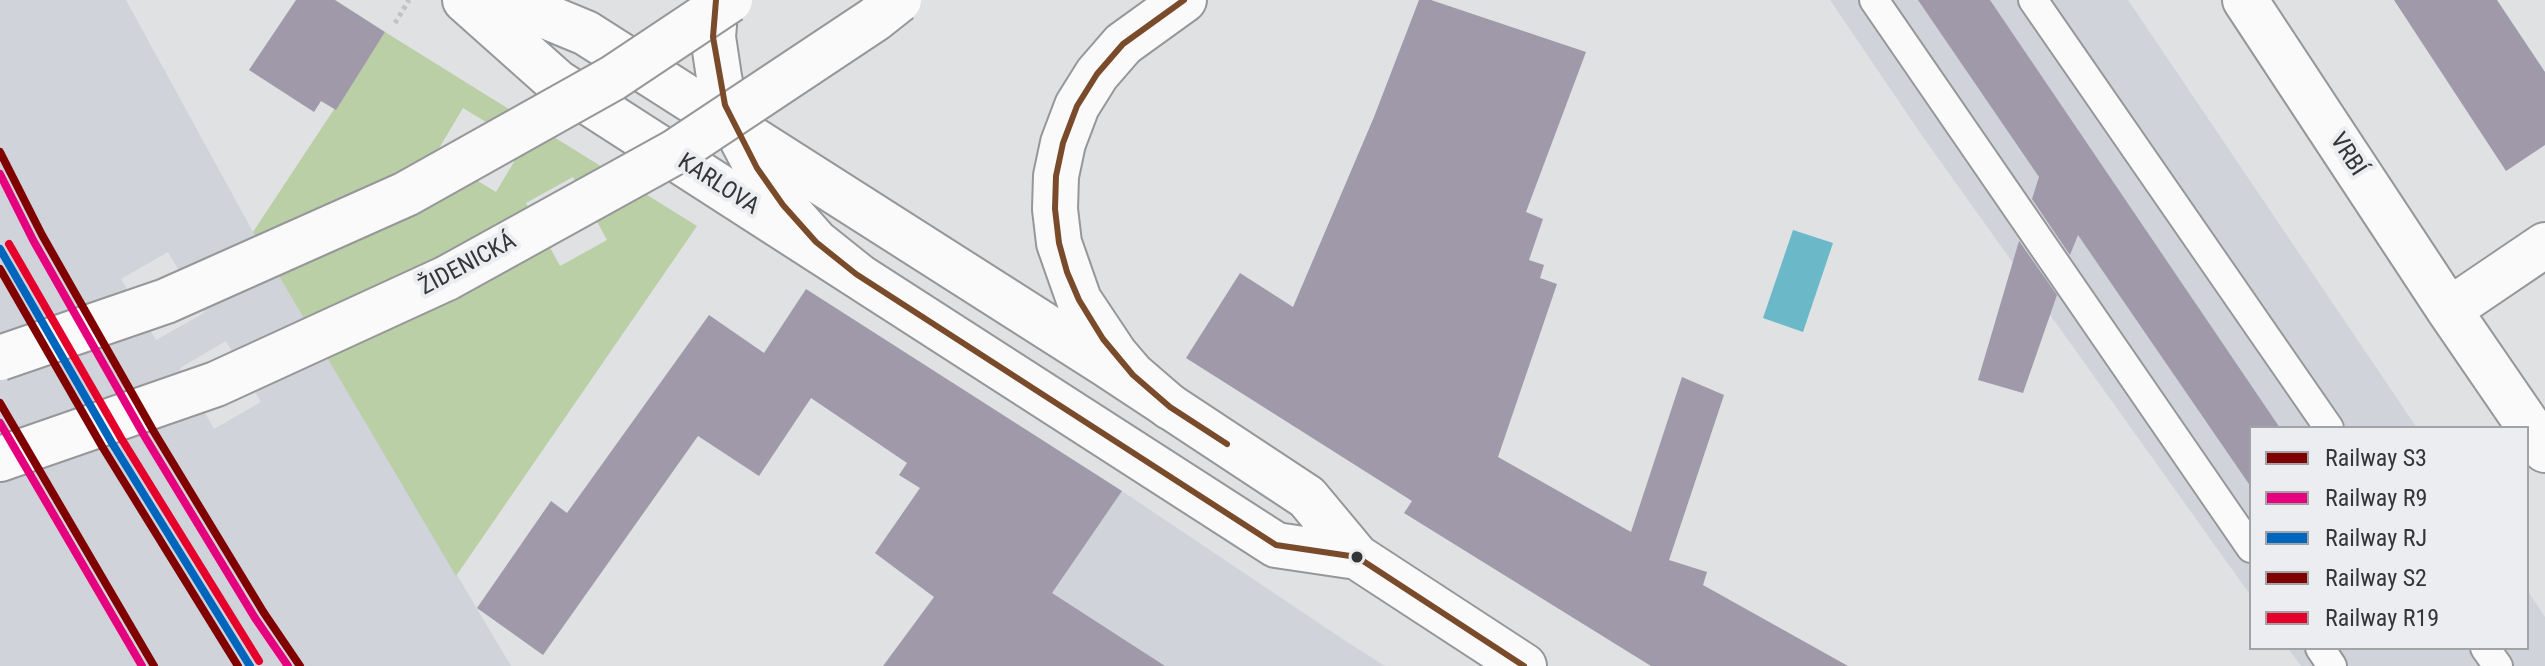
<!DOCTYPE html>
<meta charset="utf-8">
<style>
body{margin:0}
#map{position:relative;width:2545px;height:666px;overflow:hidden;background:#dfe1e3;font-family:"Roboto Condensed",sans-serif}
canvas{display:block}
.legend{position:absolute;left:2249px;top:426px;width:280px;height:224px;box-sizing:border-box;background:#ebedf1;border:2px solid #a2a3a6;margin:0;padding:10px 14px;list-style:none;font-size:24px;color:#343536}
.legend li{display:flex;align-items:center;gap:16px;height:40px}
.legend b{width:40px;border:2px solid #a2a3a6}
</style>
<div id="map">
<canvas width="2545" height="666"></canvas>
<ul class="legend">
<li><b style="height:10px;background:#800000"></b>Railway S3</li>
<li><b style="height:10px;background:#e5007d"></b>Railway R9</li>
<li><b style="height:10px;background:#0065bd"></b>Railway RJ</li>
<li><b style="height:10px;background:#800000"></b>Railway S2</li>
<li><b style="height:10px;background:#e4002b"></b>Railway R19</li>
</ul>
</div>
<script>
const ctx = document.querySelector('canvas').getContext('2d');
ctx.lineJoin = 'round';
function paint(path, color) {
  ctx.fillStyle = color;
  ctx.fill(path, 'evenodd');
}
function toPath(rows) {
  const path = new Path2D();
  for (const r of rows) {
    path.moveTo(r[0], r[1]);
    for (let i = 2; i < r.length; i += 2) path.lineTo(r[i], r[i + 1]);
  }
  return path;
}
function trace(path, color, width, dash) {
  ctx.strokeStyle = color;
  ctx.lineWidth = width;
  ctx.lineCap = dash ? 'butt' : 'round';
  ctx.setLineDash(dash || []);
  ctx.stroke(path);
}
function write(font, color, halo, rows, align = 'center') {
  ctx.font = font + ' "Roboto Condensed",sans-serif';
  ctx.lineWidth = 8;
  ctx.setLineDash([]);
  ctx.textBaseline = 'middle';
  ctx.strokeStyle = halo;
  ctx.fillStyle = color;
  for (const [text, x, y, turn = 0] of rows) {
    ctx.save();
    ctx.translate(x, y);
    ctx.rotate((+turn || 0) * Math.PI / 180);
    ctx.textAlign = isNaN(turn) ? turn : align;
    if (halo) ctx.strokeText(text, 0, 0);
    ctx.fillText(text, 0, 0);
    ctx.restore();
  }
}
const built = toPath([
 [0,0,126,0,253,232,511,666,0,666],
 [168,252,204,313,156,340,121,279],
 [226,341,261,402,214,429,180,368],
 [1830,0,2128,0,2417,428,2251,428,2251,596,1923,137],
 [1122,491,1341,638,1385,666,1001,666],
 [2527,590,2545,617,2545,666,2301,666,2288,648,2527,648]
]);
const green = toPath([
 [385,32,697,226,456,576,253,232],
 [463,108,524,145,496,192,435,155],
 [573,177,607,240,560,266,526,203]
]);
const water = toPath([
 [1793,230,1833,243,1803,332,1763,318]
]);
const building = toPath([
 [296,0,335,0,385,32,336,110,321,101,314,112,249,70],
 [1419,0,1431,0,1586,52,1526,212,1543,219,1529,260,1544,265,1540,278,1557,284,1498,457,1631,532,1682,377,1724,395,1669,560,1707,572,1703,585,1848,666,1651,666,1404,513,1412,501,1186,358,1240,273,1293,307,1374,117],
 [1918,0,1990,0,2280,428,2251,428,2251,487,2078,235,2070,255,2032,199,2039,177],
 [2394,0,2497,0,2545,72,2545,145,2506,171],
 [2019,241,2057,295,2023,393,1978,380],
 [806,289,1122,491,1052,593,1165,666,883,666,934,597,875,553,920,488,899,475,907,463,811,398,759,476,698,436,543,655,477,608,551,501,567,513,709,315,764,353]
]);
const path = toPath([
 [395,23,409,0]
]);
const service = toPath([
 [1874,0,2251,548],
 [2033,0,2329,428],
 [2320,648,2332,666],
 [2485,648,2498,666]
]);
const minor = toPath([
 [2245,0,2449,310,2545,450],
 [2449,310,2545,245]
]);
const secondary = toPath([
 [465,0,557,82,1276,545,1357,557],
 [506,0,586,33,1107,365,1307,497,1357,557,1524,666]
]);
const trunk = toPath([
 [716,0,713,37,719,77,725,105,737,130,757,168,783,205,816,242,856,274],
 [1170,407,1133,375,1115,354,1079,300,1059,243,1055,209,1056,176,1063,143,1077,106,1097,74,1123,44,1184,0],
 [0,459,216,384,447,278]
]);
const trunkBridge = toPath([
 [447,278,675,152,875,19,899,0],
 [0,358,166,301,406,194,613,78,730,0]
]);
const bus1 = toPath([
 [716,0,713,37,725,105,757,168,783,205,816,242,856,274,1276,545,1357,557,1524,666],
 [1184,0,1123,44,1097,74,1077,106,1063,143,1056,176,1055,209,1059,243,1067,272,1079,300,1103,339,1133,375,1170,407,1227,444]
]);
const rail1 = toPath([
 [0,152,42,235,154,432,264,613,300,666],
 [0,403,154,666]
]);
const rail2 = toPath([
 [0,174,33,240,145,437,255,618,288,666],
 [0,423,142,666]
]);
const rail3 = toPath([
 [0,249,112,443,250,666]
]);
const rail4 = toPath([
 [0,269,103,448,238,666]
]);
const rail5 = toPath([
 [9,244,121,438,259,661]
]);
const markers = [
 [1357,557,7,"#343536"]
];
const streetNames = [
 ["VRBÍ",2347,155,57],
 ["KARLOVA",718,185,33],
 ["ŽIDENICKÁ",468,265,-28]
];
paint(built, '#d0d3da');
paint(green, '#bacfa5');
paint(water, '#6bb9c8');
paint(building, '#9f99a9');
trace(service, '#959798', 32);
trace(minor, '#959798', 48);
trace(secondary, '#959798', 48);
trace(trunk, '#959798', 48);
trace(path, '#c2c2c3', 5, [4, 4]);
trace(service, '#fafafb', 28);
trace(minor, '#fafafb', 44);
trace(secondary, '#fafafb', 44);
trace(trunk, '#fafafb', 44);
trace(trunkBridge, '#959798', 48, []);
trace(trunkBridge, '#fafafb', 44);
trace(bus1, '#7a4b2a', 6);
trace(rail1, '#800000', 8);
trace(rail2, '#e5007d', 8);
trace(rail3, '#0065bd', 8);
trace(rail4, '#800000', 8);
trace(rail5, '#e4002b', 8);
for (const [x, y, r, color] of markers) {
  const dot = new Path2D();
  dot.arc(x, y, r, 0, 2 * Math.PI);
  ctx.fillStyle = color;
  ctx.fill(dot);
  trace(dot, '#ebedf1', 3);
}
write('24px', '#343536', '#ebedf1', streetNames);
</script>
